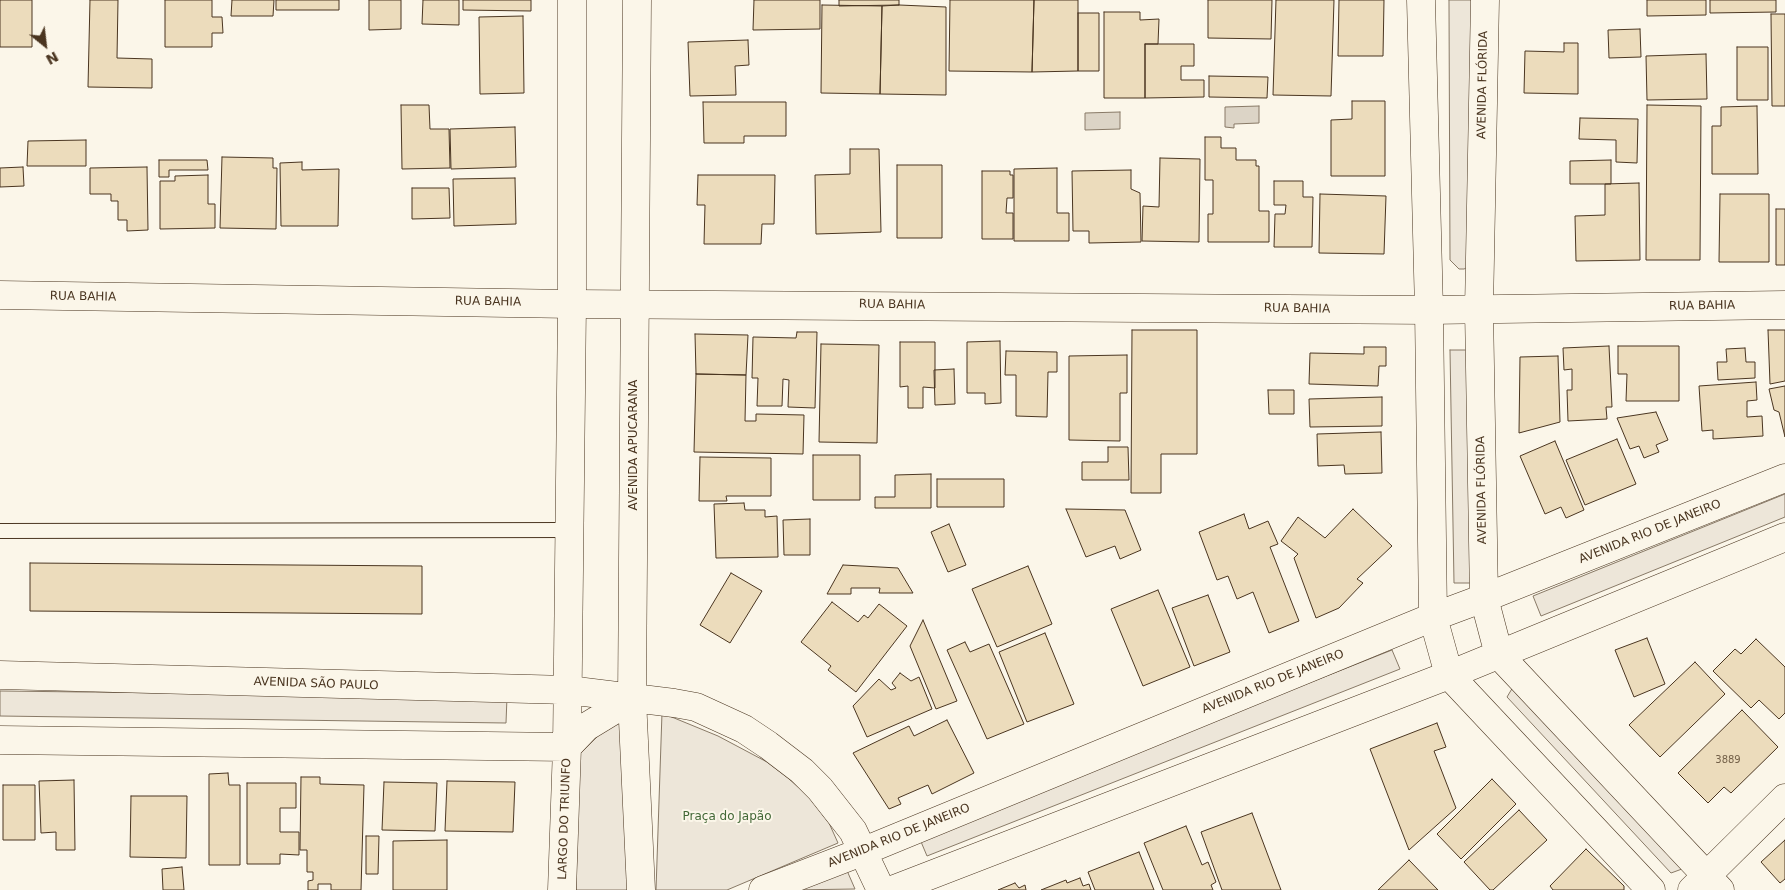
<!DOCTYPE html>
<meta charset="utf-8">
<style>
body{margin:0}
#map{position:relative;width:1785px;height:890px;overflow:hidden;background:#fbf6e9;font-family:"DejaVu Sans",sans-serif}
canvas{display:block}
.north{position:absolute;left:20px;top:20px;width:50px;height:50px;-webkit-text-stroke:4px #fbf6e9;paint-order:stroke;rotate:151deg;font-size:14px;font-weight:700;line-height:20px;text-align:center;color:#4a3520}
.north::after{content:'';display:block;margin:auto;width:18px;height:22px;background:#4a3520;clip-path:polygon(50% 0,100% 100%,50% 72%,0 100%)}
</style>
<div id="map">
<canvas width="1785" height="890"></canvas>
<div class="north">N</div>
</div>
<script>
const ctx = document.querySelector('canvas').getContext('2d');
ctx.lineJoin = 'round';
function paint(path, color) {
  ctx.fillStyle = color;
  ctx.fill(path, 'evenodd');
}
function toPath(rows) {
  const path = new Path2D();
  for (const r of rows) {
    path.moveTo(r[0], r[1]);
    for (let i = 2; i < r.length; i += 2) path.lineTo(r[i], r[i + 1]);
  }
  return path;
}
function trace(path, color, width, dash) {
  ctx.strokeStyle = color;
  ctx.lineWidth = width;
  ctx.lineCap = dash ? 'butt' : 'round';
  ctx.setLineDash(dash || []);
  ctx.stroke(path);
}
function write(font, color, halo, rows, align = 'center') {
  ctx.font = font + ' "DejaVu Sans",sans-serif';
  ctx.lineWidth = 4;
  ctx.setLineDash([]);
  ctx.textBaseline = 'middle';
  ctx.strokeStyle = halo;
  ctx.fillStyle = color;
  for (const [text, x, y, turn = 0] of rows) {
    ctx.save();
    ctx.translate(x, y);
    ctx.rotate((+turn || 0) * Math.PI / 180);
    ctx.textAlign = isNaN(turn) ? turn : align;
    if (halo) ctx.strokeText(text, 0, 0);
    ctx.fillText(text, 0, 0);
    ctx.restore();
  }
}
const green = toPath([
 [1449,0,1472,0,1471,266,1464,269,1459,269,1450,260,1449,0],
 [1450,350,1472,350,1471,583,1454,583,1450,350],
 [1785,494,1785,517,1541,616,1533,596,1785,494],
 [1392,650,1400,669,927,856,919,837,1392,650],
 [1513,687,1682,869,1671,873,1507,697,1513,687],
 [0,691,507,697,506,723,0,716,0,691],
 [662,713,718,736,767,762,788,778,809,797,829,823,838,843,727,890,656,890,662,713],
 [641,716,634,890,576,890,579,755,607,727,641,716],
 [845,866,855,889,789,890,845,866]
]);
const water = toPath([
 [1259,106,1259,123,1234,124,1234,128,1225,127,1225,107,1259,106],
 [1120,112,1120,129,1085,130,1085,113,1120,112]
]);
const building = toPath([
 [0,0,32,0,32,47,0,47,0,0],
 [90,0,118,0,117,58,152,59,152,88,88,87,90,0],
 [165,0,212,0,212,17,222,17,223,33,212,33,212,47,165,47,165,0],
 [232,0,274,0,273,16,231,16,232,0],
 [276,0,339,0,339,10,276,10,276,0],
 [369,0,401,0,401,29,369,30,369,0],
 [423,0,459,0,459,25,422,24,423,0],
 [463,0,531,0,531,11,463,10,463,0],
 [754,0,820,0,820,29,753,30,754,0],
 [839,0,899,0,899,5,839,6,839,0],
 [950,0,1034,0,1032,72,949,71,950,0],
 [1034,0,1078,0,1078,71,1032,72,1034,0],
 [1208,0,1272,0,1271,39,1208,38,1208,0],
 [1276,0,1334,0,1331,96,1273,95,1276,0],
 [1339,0,1384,0,1383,56,1338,56,1339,0],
 [1647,0,1706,0,1706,15,1647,16,1647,0],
 [1710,0,1776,0,1776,12,1710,13,1710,0],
 [822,5,882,6,880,94,821,93,822,5],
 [899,5,946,7,946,95,880,94,882,6,899,5],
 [1104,12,1140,12,1140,20,1159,19,1158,44,1145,44,1145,98,1104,98,1104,12],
 [1078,13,1099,13,1099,71,1078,71,1078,13],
 [1771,14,1785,14,1785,106,1772,106,1771,14],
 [523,16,524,93,480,94,479,17,523,16],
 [1640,29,1641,57,1609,58,1608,30,1640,29],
 [748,40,749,65,735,66,736,95,690,96,688,42,748,40],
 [1564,43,1578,43,1578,94,1524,93,1525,51,1564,52,1564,43],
 [1145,44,1194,44,1194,66,1181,66,1181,80,1204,80,1204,97,1145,98,1145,44],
 [1737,47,1768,47,1768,100,1737,100,1737,47],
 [1706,54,1707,99,1647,100,1646,56,1706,54],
 [1209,76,1268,77,1267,98,1209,97,1209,76],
 [1352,101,1385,101,1385,176,1331,176,1331,120,1352,119,1352,101],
 [703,102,786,102,786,136,744,136,744,143,704,143,703,102],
 [401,105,429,105,430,129,449,129,450,168,402,169,401,105],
 [1647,105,1701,106,1700,260,1646,260,1647,105],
 [1757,106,1758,174,1712,174,1712,126,1721,126,1721,107,1757,106],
 [1580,118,1638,119,1637,163,1616,162,1616,140,1579,139,1580,118],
 [515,127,516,167,451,169,450,129,515,127],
 [1205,137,1221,137,1221,148,1236,148,1236,160,1256,160,1256,166,1259,166,1259,211,1269,211,1269,242,1208,242,1208,214,1213,214,1213,180,1205,180,1205,137],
 [86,140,86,166,27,166,28,141,86,140],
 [850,149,879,149,881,232,816,234,815,175,850,174,850,149],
 [222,157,273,158,273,168,277,168,276,229,220,228,222,157],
 [1160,158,1200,159,1199,242,1142,241,1143,206,1159,207,1160,158],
 [159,160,207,160,208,170,169,170,169,177,159,177,159,160],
 [1611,160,1611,184,1570,184,1570,161,1611,160],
 [302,162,302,170,339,169,338,226,281,226,280,163,302,162],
 [897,165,942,165,942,238,897,238,897,165],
 [23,167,24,186,0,187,0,168,23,167],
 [147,167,148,230,127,231,127,220,118,220,118,201,111,201,111,194,90,194,90,168,147,167],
 [1057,168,1057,213,1069,213,1069,241,1014,241,1014,169,1057,168],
 [1131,170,1131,189,1140,193,1141,242,1089,243,1089,231,1073,231,1072,171,1131,170],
 [982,171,1010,171,1010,175,1013,175,1013,198,1007,198,1006,213,1013,213,1013,239,982,239,982,171],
 [208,175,208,204,215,204,215,228,160,229,160,181,175,181,175,176,208,175],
 [698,175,775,175,774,224,762,224,761,244,704,244,705,205,697,205,698,175],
 [515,178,516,224,454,226,453,179,515,178],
 [1274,181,1303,181,1303,197,1313,197,1312,247,1274,247,1275,214,1285,214,1286,205,1274,205,1274,181],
 [1639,183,1640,260,1576,261,1575,216,1605,215,1605,184,1639,183],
 [412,188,449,188,450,218,412,219,412,188],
 [1320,194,1386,196,1384,254,1319,253,1320,194],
 [1720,194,1769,194,1769,262,1719,262,1720,194],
 [1776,209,1785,209,1785,265,1776,265,1776,209],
 [1132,330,1197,330,1197,454,1161,454,1161,493,1131,493,1132,330],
 [1768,330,1785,330,1785,381,1770,384,1768,330],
 [797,332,817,332,815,408,788,407,789,380,783,379,782,406,757,406,758,378,752,378,753,337,796,338,797,332],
 [695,334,748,335,746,375,696,374,695,334],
 [1000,341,1001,403,985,404,985,393,967,393,967,342,1000,341],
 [900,342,935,342,935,388,923,387,923,408,908,408,908,386,900,387,900,342],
 [821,344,879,345,877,443,819,442,821,344],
 [1609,346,1612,407,1606,407,1607,419,1568,421,1567,390,1572,390,1572,369,1564,370,1563,348,1609,346],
 [1618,346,1679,346,1679,401,1626,401,1627,374,1618,374,1618,346],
 [1364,347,1386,347,1386,366,1379,366,1378,386,1309,384,1310,353,1364,354,1364,347],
 [1745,348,1746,362,1755,362,1755,378,1718,380,1717,362,1727,362,1726,349,1745,348],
 [1006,351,1057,352,1057,372,1048,372,1047,417,1016,416,1016,375,1005,375,1006,351],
 [1127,355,1127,393,1120,393,1120,441,1069,440,1069,356,1127,355],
 [1558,356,1560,422,1519,433,1520,357,1558,356],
 [954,369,955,404,935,405,934,370,954,369],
 [696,374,746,375,745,421,756,421,756,414,804,415,803,454,694,452,696,374],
 [1756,382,1757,400,1747,401,1747,417,1762,416,1763,436,1713,439,1713,430,1702,431,1699,386,1756,382],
 [1785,386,1785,437,1779,412,1774,410,1769,389,1785,386],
 [1268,390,1294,390,1294,414,1269,414,1268,390],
 [1382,397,1382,426,1310,427,1309,399,1382,397],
 [1656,412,1668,440,1656,445,1659,452,1644,458,1639,446,1630,449,1617,418,1656,412],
 [1381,432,1382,473,1345,474,1344,465,1318,466,1317,434,1381,432],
 [1617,439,1636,484,1585,505,1566,460,1617,439],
 [1555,441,1584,510,1566,518,1561,507,1545,514,1520,456,1555,441],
 [1108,447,1128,447,1129,480,1082,480,1082,462,1108,462,1108,447],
 [813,455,860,455,860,500,813,500,813,455],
 [700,457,771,458,771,496,726,496,727,501,699,501,700,457],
 [931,474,931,508,875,508,875,497,895,497,895,475,931,474],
 [937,479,1004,479,1004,507,937,507,937,479],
 [744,503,745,510,765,510,765,517,777,516,778,557,716,558,714,504,744,503],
 [1066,509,1125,510,1141,550,1120,559,1115,546,1086,557,1066,509],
 [1353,509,1392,546,1357,579,1363,583,1339,608,1316,618,1294,558,1298,554,1281,541,1298,517,1325,538,1353,509],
 [1244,514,1249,529,1268,521,1278,544,1270,547,1299,621,1269,633,1253,592,1237,599,1228,576,1217,580,1199,532,1244,514],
 [810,519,810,555,784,555,783,520,810,519],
 [949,524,966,565,948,572,931,532,949,524],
 [30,563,422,566,422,614,30,611,30,563],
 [843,565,898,568,913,593,879,593,880,588,851,588,851,594,827,594,843,565],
 [1028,566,1052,624,997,647,972,589,1028,566],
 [731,573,762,591,730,643,700,625,731,573],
 [1158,590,1190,667,1143,686,1111,609,1158,590],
 [1208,595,1230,652,1194,666,1172,608,1208,595],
 [832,602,858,622,864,615,868,618,879,604,907,626,856,692,828,670,831,666,801,642,832,602],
 [923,620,957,701,936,709,910,646,923,620],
 [1045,633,1074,704,1027,722,999,652,1045,633],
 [1647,638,1665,684,1634,697,1615,650,1647,638],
 [1756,639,1785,667,1785,713,1779,719,1759,700,1751,708,1713,671,1735,649,1741,654,1756,639],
 [965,642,970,652,989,644,1024,724,987,739,947,650,965,642],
 [1695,662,1725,694,1660,757,1629,725,1695,662],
 [900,673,911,681,919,677,932,709,867,737,853,706,879,679,891,690,896,688,892,683,900,673],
 [1742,710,1778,747,1731,793,1724,787,1708,803,1678,773,1742,710],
 [947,720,974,773,932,794,928,785,898,798,901,804,889,809,853,753,909,726,914,736,947,720],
 [1437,723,1446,747,1434,751,1456,808,1409,850,1370,749,1437,723],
 [228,773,229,785,240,785,240,865,209,865,209,774,228,773],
 [301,777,320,777,320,784,364,785,361,890,331,890,331,884,318,884,318,890,308,890,308,881,313,880,313,872,307,872,307,850,300,850,301,777],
 [1492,779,1516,804,1461,859,1437,834,1492,779],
 [74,780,75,850,56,850,56,832,41,833,39,781,74,780],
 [447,781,515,782,513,832,445,831,447,781],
 [384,782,437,783,435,831,382,830,384,782],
 [247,783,296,783,296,808,280,808,280,832,299,832,299,855,280,854,280,864,247,864,247,783],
 [3,785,35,785,35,840,3,840,3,785],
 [131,796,187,796,186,858,130,857,131,796],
 [1519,810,1547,840,1493,890,1490,890,1464,862,1519,810],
 [1252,813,1281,890,1222,890,1201,832,1252,813],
 [1186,826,1202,865,1208,862,1216,882,1211,885,1213,890,1163,890,1144,843,1186,826],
 [366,836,379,836,378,874,366,874,366,836],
 [447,840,447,890,393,890,393,841,447,840],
 [1785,840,1785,879,1780,883,1761,862,1785,840],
 [1586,849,1624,886,1624,890,1553,890,1550,886,1586,849],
 [1139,852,1154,890,1095,890,1088,872,1139,852],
 [1409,860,1438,890,1378,890,1409,860],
 [182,867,184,890,163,890,162,869,182,867],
 [1080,878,1083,886,1089,884,1091,890,1041,890,1066,880,1067,883,1080,878],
 [1015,883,1019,888,1025,885,1026,890,998,890,1015,883]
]);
const service = toPath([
 [0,531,570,530]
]);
const minor = toPath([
 [0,295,572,304,1429,310,1785,305],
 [1692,890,1785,798]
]);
const tertiary = toPath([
 [637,0,632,699,641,890],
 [1421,0,1429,310,1433,617,1449,675,1651,890],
 [1485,0,1479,309,1484,598,1499,655,1720,890],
 [0,675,568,690,674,703,696,707,744,729,768,745,802,771,820,789,853,831,881,890],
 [0,740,567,747],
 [567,747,586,727,632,699],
 [562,890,567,747,572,304,572,0],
 [763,890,864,851,1433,617,1484,598,1785,478],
 [892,890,1449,675,1785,537]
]);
const numberNames = [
 ["3889",1728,760]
];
const streetNames = [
 ["AVENIDA FLÓRIDA",1483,85,-89],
 ["RUA BAHIA",83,297,1],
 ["RUA BAHIA",488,302,1],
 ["RUA BAHIA",892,305,1],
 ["RUA BAHIA",1702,306,-1],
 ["RUA BAHIA",1297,309,1],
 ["AVENIDA APUCARANA",634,445,-90],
 ["AVENIDA FLÓRIDA",1482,490,-91],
 ["AVENIDA RIO DE JANEIRO",1650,532,-22],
 ["AVENIDA RIO DE JANEIRO",1273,682,-22],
 ["AVENIDA SÃO PAULO",316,684,2],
 ["LARGO DO TRIUNFO",565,819,-88],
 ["AVENIDA RIO DE JANEIRO",899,836,-22]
];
const parkNames = [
 ["Praça do Japão",727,817]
];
paint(green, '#ede6d9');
trace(green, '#887966', 1);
paint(water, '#dcd4c6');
trace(water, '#887966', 1);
paint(building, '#ecdcbc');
trace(building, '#4a3520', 1);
trace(service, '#4a3520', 16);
trace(minor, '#4a3520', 29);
trace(tertiary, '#4a3520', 29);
trace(service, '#fbf6e9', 14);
trace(minor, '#fbf6e9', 28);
trace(tertiary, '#fbf6e9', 28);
write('10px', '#725f47', null, numberNames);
write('12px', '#4a3520', '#fbf6e9', streetNames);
write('12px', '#436837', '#fbf6e9', parkNames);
</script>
